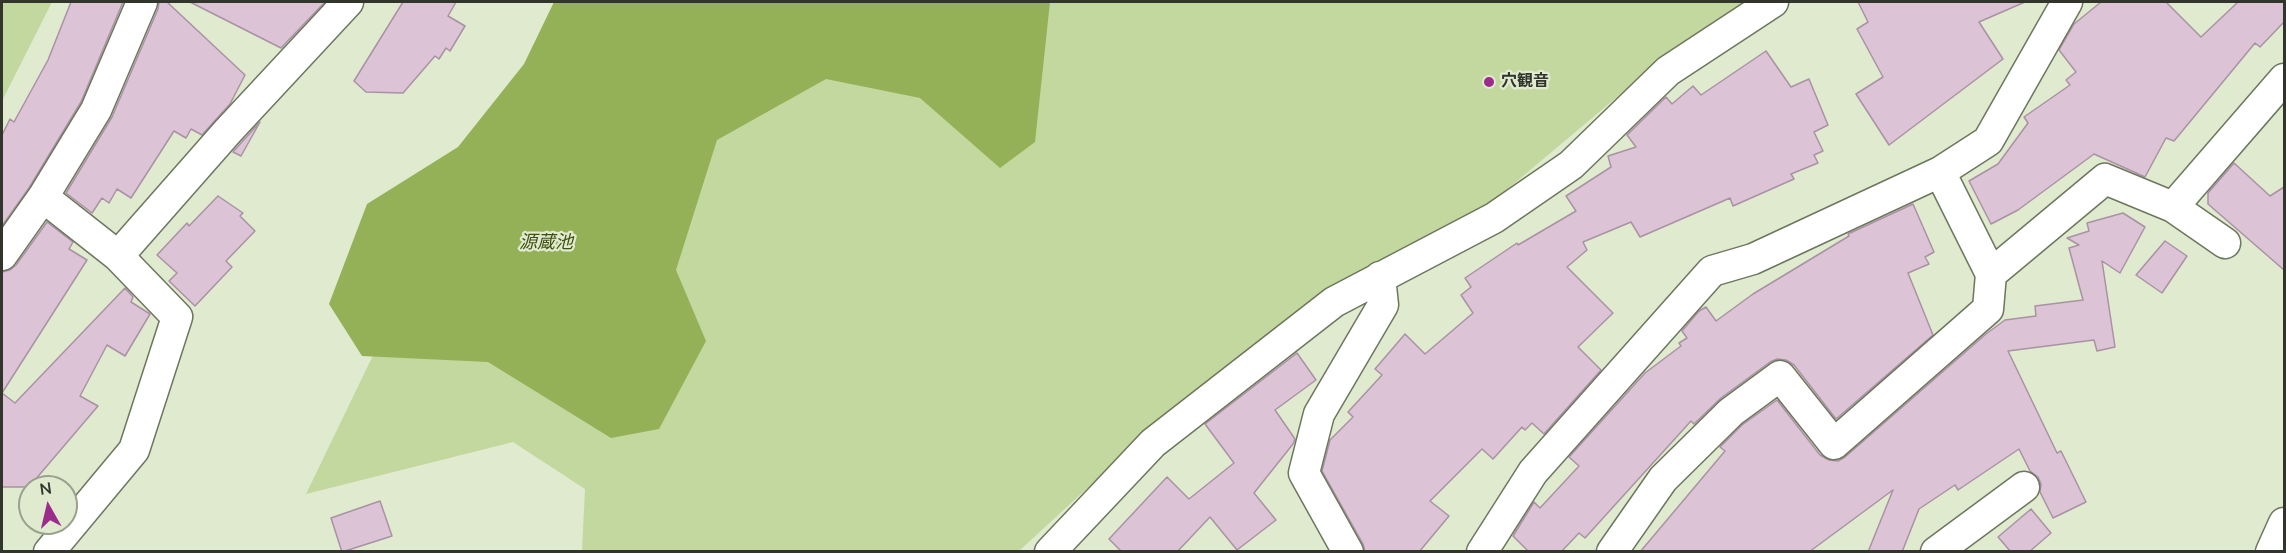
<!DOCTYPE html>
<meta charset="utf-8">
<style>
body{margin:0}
#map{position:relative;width:2286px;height:553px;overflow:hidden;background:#dfeacf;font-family:"Nunito Sans",sans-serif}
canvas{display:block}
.frame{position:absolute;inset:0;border:3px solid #31352b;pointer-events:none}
.north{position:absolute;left:18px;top:475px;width:60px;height:60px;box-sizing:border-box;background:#dfeacf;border:2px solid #99a28d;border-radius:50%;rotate:352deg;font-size:16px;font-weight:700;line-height:24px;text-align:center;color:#31352b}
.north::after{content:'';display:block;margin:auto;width:21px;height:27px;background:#9b2c8b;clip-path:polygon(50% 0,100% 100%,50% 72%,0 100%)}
</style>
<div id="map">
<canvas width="2286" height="553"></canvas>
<div class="frame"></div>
<div class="north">N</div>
</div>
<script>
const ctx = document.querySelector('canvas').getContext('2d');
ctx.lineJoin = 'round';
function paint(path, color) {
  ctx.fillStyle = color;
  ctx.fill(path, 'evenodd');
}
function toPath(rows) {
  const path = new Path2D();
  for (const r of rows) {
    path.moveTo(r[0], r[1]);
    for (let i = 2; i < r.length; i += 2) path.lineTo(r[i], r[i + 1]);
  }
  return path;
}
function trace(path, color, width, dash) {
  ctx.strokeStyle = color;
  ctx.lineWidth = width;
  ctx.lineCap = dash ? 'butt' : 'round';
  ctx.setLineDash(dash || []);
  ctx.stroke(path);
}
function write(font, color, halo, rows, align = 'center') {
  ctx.font = font + ' "Nunito Sans","Noto Sans JP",sans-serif';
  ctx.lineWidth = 4.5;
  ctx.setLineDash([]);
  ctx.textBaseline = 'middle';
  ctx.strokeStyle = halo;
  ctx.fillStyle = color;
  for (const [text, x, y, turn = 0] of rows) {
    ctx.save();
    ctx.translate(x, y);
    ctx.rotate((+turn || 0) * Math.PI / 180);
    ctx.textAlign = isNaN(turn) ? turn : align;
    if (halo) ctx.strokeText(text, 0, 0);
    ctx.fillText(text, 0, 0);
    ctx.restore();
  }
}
const green = toPath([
 [2,2,52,2,2,101],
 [1015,2,1750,2,1661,60,1491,203,1145,435,1019,551,582,551,585,489,513,442,306,494,380,341,664,238,713,113]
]);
const water = toPath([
 [554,2,1050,2,1035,142,1000,168,920,98,826,79,717,140,676,270,706,341,659,429,611,438,488,362,362,356,329,304,367,204,458,147,524,64]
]);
const building = toPath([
 [71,2,123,2,81,102,29,188,2,226,2,135,10,119,14,122,48,60,71,2],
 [159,2,167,2,245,75,230,104,202,135,191,129,186,138,174,131,131,198,117,189,109,203,102,198,92,213,66,193,112,117,158,9,159,2],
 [190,2,325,2,281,48,190,2],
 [403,2,456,2,448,16,465,26,450,51,446,48,439,59,435,56,403,93,366,92,354,81,403,2],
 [1858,2,2025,2,1979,22,2003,59,1889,145,1856,94,1883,77,1857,29,1868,22,1858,2],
 [2101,2,2166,2,2201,37,2238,2,2284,2,2284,22,2260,47,2255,43,2174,141,2166,138,2145,177,2094,154,2018,210,1991,224,1969,181,1998,164,2028,123,2024,117,2070,85,2066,80,2076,72,2059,50,2074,24,2101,2],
 [1766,51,1791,87,1809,79,1828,125,1814,132,1823,151,1814,155,1818,163,1791,174,1794,179,1733,206,1730,198,1640,237,1631,222,1583,242,1587,250,1567,267,1613,313,1578,347,1601,370,1544,434,1532,423,1525,430,1522,427,1493,459,1482,449,1430,501,1449,516,1419,552,1365,552,1363,544,1322,471,1330,440,1353,417,1348,412,1382,375,1375,369,1405,334,1425,354,1473,313,1461,295,1471,287,1465,278,1517,243,1518,245,1576,211,1566,196,1611,167,1608,156,1636,147,1627,135,1666,97,1672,104,1693,86,1701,95,1766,51],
 [260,122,241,156,233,152,241,143,260,122],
 [2234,163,2270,196,2284,187,2284,270,2208,204,2208,193,2234,163],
 [218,196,243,213,240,216,255,231,226,261,232,267,195,306,169,281,177,273,157,255,187,223,189,226,218,196],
 [1913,204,1934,252,1925,257,1929,264,1908,273,1933,335,1836,419,1794,365,1786,360,1777,359,1770,362,1721,398,1694,424,1691,421,1585,538,1579,533,1561,552,1529,552,1513,536,1534,502,1540,508,1579,466,1569,457,1645,373,1681,346,1679,343,1687,338,1682,331,1699,311,1706,307,1716,321,1753,294,1849,236,1848,234,1913,204],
 [2123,213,2145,227,2120,273,2102,261,2115,347,2097,351,2094,340,2008,351,2057,453,2061,451,2086,502,2053,518,2040,492,2041,484,2038,477,2030,471,2019,449,1958,490,1955,485,1919,509,1902,552,1868,552,1893,490,1809,552,1640,552,1725,451,1720,447,1742,425,1777,400,1820,455,1829,460,1838,461,1845,457,1986,334,2005,320,2036,316,2035,306,2083,300,2069,248,2079,245,2067,238,2089,231,2087,223,2123,213],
 [47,222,73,242,69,249,87,260,2,393,15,403,125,288,133,297,131,302,150,314,125,356,107,345,80,396,98,406,29,487,2,487,2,272,10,270,16,265,47,222],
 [2165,241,2187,256,2162,293,2136,275,2165,241],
 [1297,353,1316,380,1275,410,1295,439,1293,444,1254,493,1276,520,1237,550,1210,517,1177,552,1122,552,1109,539,1167,477,1189,499,1234,463,1205,424,1297,353],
 [380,501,392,536,342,552,331,518,380,501],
 [2031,509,2051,533,2029,552,2011,552,1998,537,2031,509]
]);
const minor = toPath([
 [1940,172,1991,274,2105,179,2173,207,2284,79],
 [43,197,118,256,177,317,134,450,49,552],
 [2173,207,2225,243],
 [2,255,43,197,96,110,142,2],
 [118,256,228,131,348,2],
 [1050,552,1153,443,1334,302,1494,218,1571,165,1668,71,1773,2],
 [1348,552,1304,473,1319,414,1383,305,1380,277],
 [1482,552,1533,472,1712,271,1753,259,1940,172,1988,141,2067,2],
 [1612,552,1663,479,1731,412,1780,376,1834,444,1988,309,1991,274],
 [1936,552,2024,487],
 [2271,552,2284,523]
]);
const markers = [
 [1489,82,6,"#9b2c8b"]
];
const poiNames = [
 ["穴観音",1501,82]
];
const waterNames = [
 ["源蔵池",546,244]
];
paint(green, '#c3d89e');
paint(water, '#94b158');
paint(building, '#dcc3d6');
trace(building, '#a992a4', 1.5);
trace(minor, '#6d765e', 33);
trace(minor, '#fff', 30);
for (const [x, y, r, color] of markers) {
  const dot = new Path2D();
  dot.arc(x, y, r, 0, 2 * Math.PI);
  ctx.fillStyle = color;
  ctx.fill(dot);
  trace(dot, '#dfeacf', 2);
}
write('bold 16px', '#31352b', '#dfeacf', poiNames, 'left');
write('italic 18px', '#405211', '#dfeacf', waterNames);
</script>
